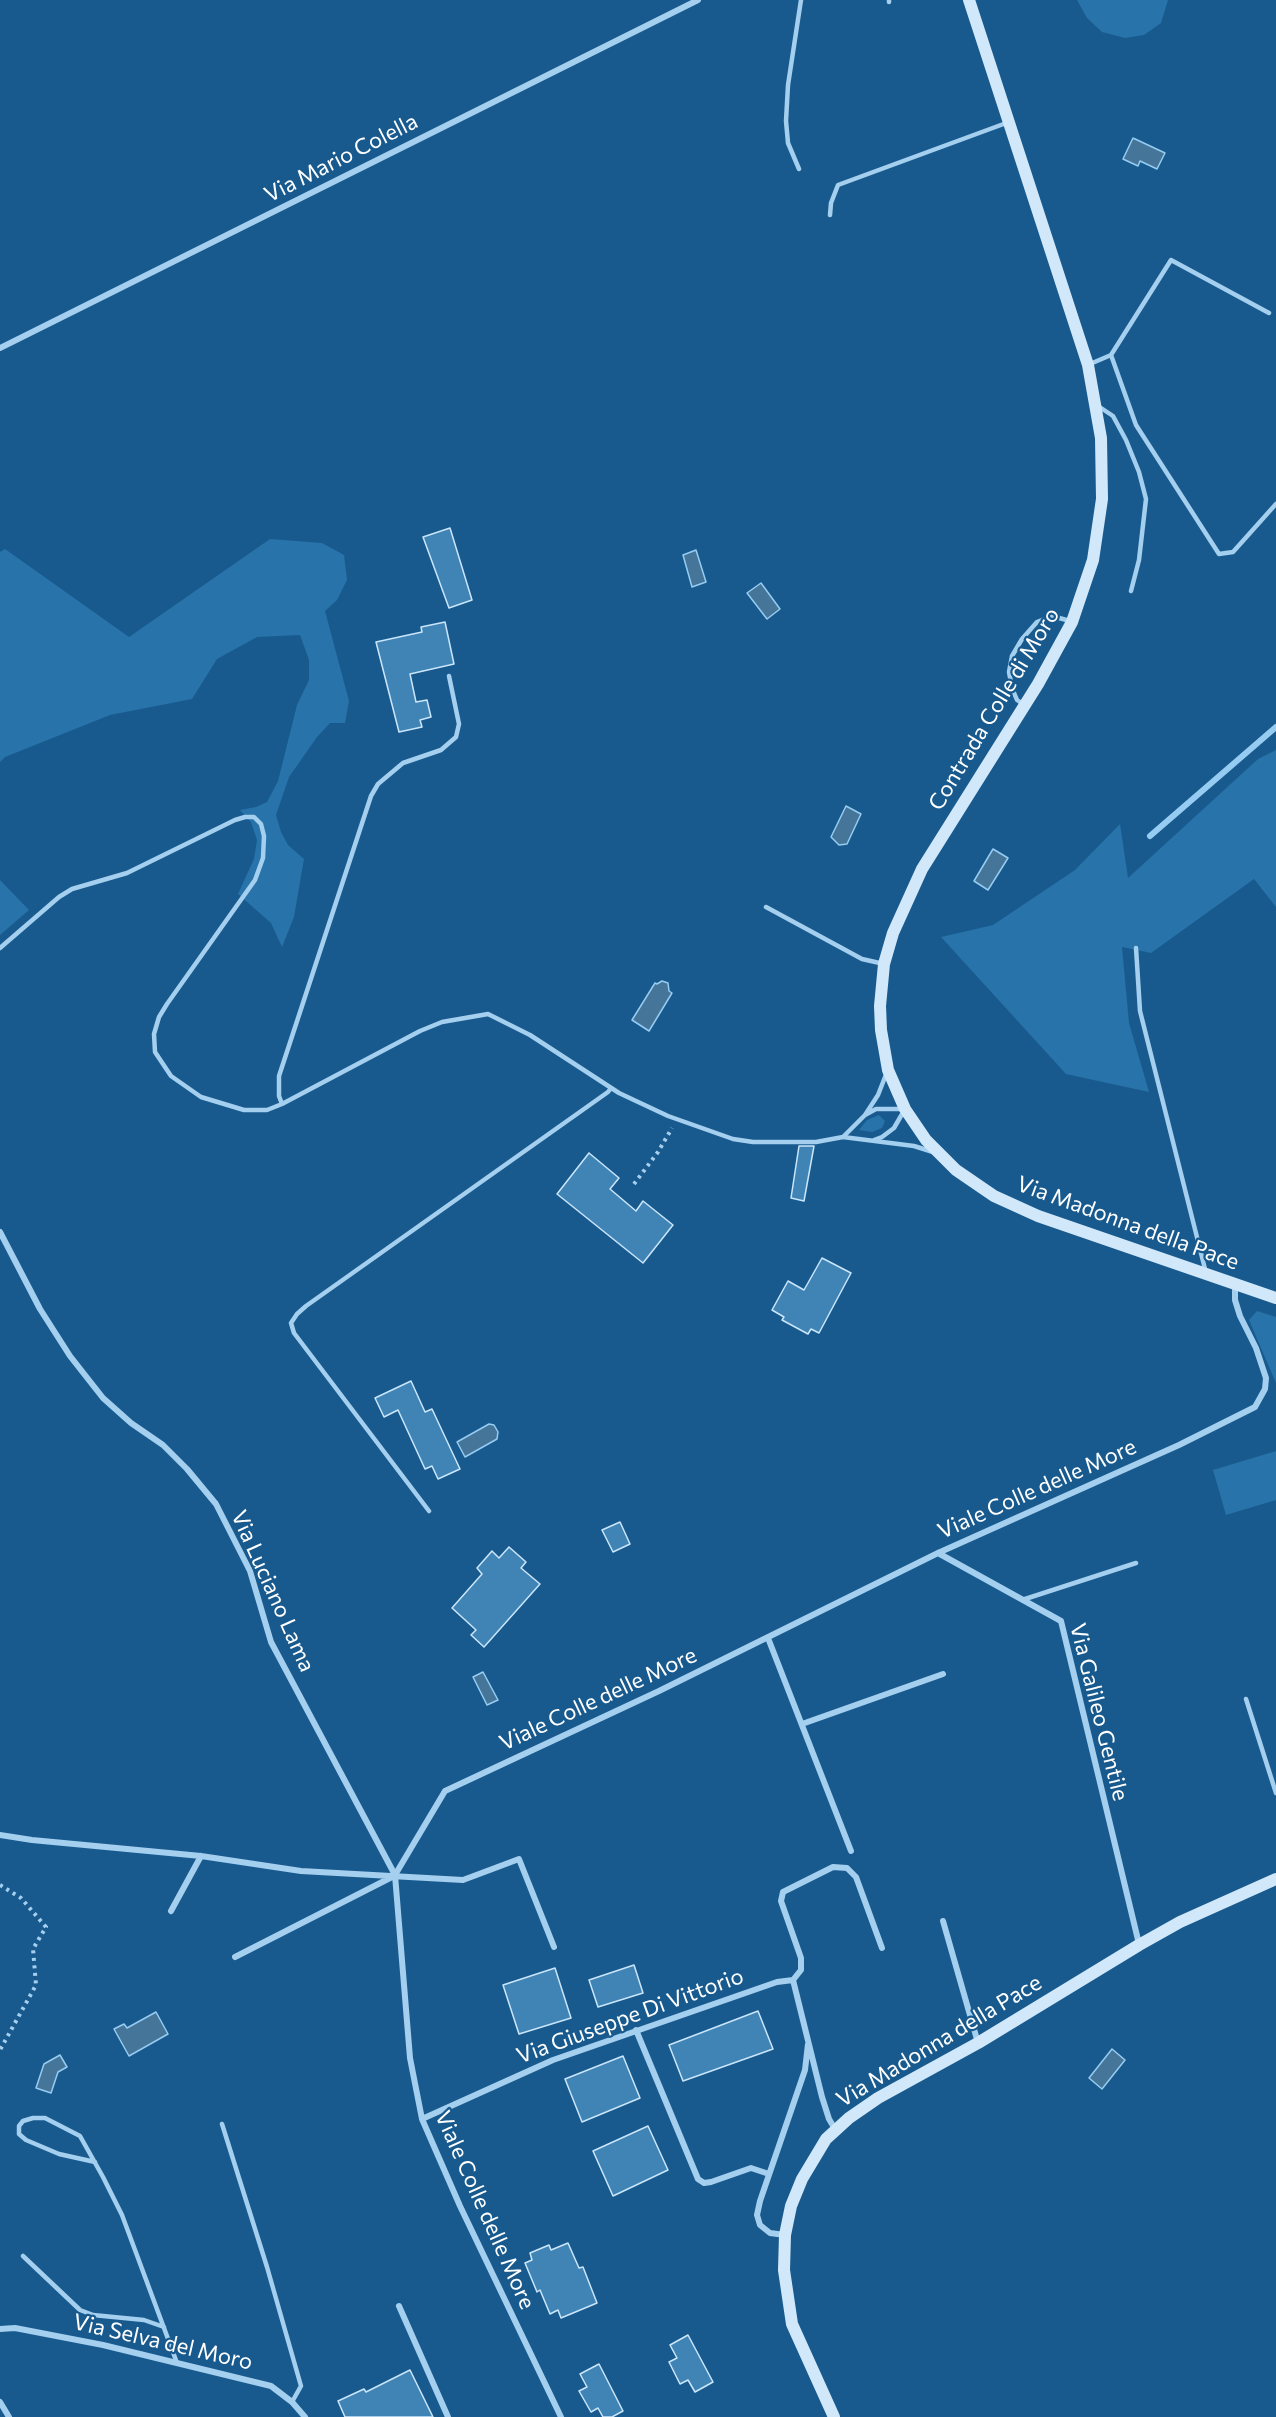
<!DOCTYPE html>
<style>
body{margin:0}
canvas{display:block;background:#185a8e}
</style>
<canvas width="1276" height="2417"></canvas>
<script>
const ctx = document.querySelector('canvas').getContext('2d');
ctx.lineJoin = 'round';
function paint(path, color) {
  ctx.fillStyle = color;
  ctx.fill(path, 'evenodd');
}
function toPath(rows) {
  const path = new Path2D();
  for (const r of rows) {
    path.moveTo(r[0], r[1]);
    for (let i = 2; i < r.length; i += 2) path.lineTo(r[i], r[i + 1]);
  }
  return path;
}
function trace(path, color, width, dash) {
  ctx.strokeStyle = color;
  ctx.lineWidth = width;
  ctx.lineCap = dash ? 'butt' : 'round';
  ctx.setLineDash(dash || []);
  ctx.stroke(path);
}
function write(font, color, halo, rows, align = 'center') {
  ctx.font = font + ' Commissioner,sans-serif';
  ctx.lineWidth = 4.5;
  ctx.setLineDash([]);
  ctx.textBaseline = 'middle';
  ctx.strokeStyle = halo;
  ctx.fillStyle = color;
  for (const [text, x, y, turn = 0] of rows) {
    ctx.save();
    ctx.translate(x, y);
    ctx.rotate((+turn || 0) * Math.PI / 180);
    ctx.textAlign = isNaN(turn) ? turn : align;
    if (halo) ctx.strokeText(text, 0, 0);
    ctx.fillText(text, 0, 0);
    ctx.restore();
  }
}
const green = toPath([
 [1077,0,1168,0,1161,23,1144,35,1125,38,1102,32,1087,18],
 [270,539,322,543,344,555,347,580,337,600,325,611,349,701,345,723,330,723,317,737,289,777,276,815,281,832,288,845,304,859,294,917,282,947,271,923,238,894,254,859,257,840,251,822,240,810,256,807,267,802,278,781,297,705,309,680,309,660,300,635,257,637,217,659,192,699,110,715,5,757,0,762,0,552,5,549,129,637],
 [1276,750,1276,907,1254,879,1151,953,1122,947,1129,1023,1149,1092,1066,1074,941,937,993,925,1075,870,1120,824,1128,878,1258,759],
 [0,880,29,910,0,935],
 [879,1115,885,1121,882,1128,872,1132,859,1130,867,1120],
 [1257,1311,1276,1317,1276,1383,1249,1320],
 [1276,1451,1276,1500,1226,1515,1213,1470]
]);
const water = toPath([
 [1133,138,1165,153,1157,169,1140,161,1138,166,1123,159,1133,138],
 [696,550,706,582,692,587,683,555,696,550],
 [761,583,780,609,767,619,747,593,761,583],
 [846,806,861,814,847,844,839,845,831,837,846,806],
 [993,849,1008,858,988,890,974,881,993,849],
 [662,981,668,983,669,991,672,993,649,1031,632,1020,655,983,657,984,662,981],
 [489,1424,494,1425,498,1432,497,1439,465,1457,457,1442,489,1424],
 [483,1672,498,1700,487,1705,473,1677,483,1672],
 [156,2012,168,2034,129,2056,114,2029,124,2024,127,2028,156,2012],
 [1112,2049,1125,2060,1102,2089,1089,2078,1112,2049],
 [60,2055,67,2067,58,2072,51,2093,36,2088,44,2064,60,2055]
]);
const stream = toPath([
 [1150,836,1276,727]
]);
const building = toPath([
 [450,528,472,600,449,608,423,537,450,528],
 [445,622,454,664,410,674,416,702,427,700,431,717,420,720,422,727,399,732,376,642,422,632,421,627,445,622],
 [799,1146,814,1146,804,1201,791,1198,799,1146],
 [589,1153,619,1178,610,1189,636,1211,643,1201,673,1225,643,1263,557,1194,589,1153],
 [822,1258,851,1273,819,1333,811,1329,808,1334,782,1320,784,1317,772,1310,788,1281,804,1290,822,1258],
 [411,1381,425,1412,432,1409,460,1469,438,1479,432,1466,425,1469,398,1410,384,1417,375,1398,411,1381],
 [620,1522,630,1544,613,1552,602,1530,620,1522],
 [509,1547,526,1562,521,1568,540,1584,484,1647,471,1635,476,1630,452,1608,482,1574,477,1568,492,1551,499,1558,509,1547],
 [634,1965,643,1993,598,2007,589,1980,634,1965],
 [555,1968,571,2018,519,2034,503,1985,555,1968],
 [758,2011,773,2049,683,2081,669,2045,758,2011],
 [623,2056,640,2098,582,2122,565,2079,623,2056],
 [648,2126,668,2170,613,2196,593,2151,648,2126],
 [568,2243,579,2268,583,2267,597,2303,561,2318,558,2310,550,2314,540,2290,537,2292,525,2263,532,2260,530,2253,549,2245,551,2250,568,2243],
 [688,2335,713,2382,695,2392,688,2380,680,2384,669,2362,677,2358,670,2345,688,2335],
 [599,2364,623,2411,612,2417,603,2417,598,2408,591,2412,579,2391,587,2387,580,2374,599,2364],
 [410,2370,433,2417,345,2417,338,2401,364,2389,366,2392,410,2370]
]);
const path = toPath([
 [634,1184,658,1152,672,1128],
 [0,1885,21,1898,46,1927,33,1949,36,1985,0,2050]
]);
const service = toPath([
 [889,2,889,0],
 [799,169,788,143,786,121,788,85,801,0],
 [830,215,831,203,838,185,1009,122],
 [1111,355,1136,425,1219,554,1233,552,1276,504],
 [1090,364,1111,355,1171,260,1269,313],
 [1098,406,1113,416,1126,440,1139,472,1146,499,1139,560,1131,591],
 [1023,704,1017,700,1012,688,1009,672,1012,656,1022,639,1037,622,1052,616,1070,621],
 [766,907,862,959,884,964],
 [0,948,59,897,72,889,127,873,235,820,245,817,254,817,261,824,264,836,263,858,255,880,167,1004,159,1017,154,1034,155,1052,171,1076,201,1097,244,1110,267,1110,282,1104,420,1031,442,1022,488,1014,530,1035,619,1093,668,1116,733,1139,753,1142,816,1142,843,1137,914,1146,933,1152],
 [1136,948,1140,1011,1206,1273],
 [282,1104,279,1096,279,1076,371,796,378,784,403,763,441,750,456,737,459,724,449,676],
 [865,1115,876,1109,905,1109,894,1128,882,1137,874,1140],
 [843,1137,865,1115,878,1095,887,1072],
 [429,1511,294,1333,291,1323,297,1314,306,1306,608,1092,611,1088],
 [1022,1600,1136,1563],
 [1246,1699,1276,1793],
 [222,2124,267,2267,301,2386,292,2402],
 [95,2162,59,2154,26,2140,19,2134,19,2126,23,2121,33,2118,45,2118,80,2136,103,2177,122,2215,177,2363],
 [23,2256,80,2310,93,2315,144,2320,164,2327]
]);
const minor = toPath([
 [0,348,698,0],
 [0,1232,40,1309,70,1356,103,1398,131,1423,163,1445,187,1469,216,1504,250,1571,271,1642,395,1875],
 [938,1553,1061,1621,1139,1944],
 [768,1638,851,1851],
 [802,1724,943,1674],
 [0,1835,32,1840,201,1856,301,1871,463,1880,519,1859,554,1947],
 [171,1911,201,1856],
 [943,1921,978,2043],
 [235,1957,394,1876],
 [793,1980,801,1970,801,1958,781,1901,783,1892,833,1867,847,1868,856,1877,882,1948],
 [793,1980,822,2097,829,2119,835,2129],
 [636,2030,698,2179,704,2183,711,2182,751,2168,769,2174],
 [422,2119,553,2060,777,1982,793,1980],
 [785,2235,770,2233,760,2225,757,2215,760,2201,805,2070,808,2044],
 [399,2306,448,2417],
 [0,2329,15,2328,103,2345,271,2386,292,2402,305,2417],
 [0,2402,9,2417],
 [561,2417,460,2206,422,2119,410,2058,395,1875,445,1791,659,1691,938,1553,1179,1445,1255,1407,1265,1389,1266,1378,1256,1348,1240,1316,1235,1300,1235,1284]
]);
const secondary = toPath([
 [969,0,1088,365,1101,438,1102,499,1093,560,1072,622,1038,684,922,869,893,933,884,964,880,1006,881,1030,888,1070,905,1109,926,1140,956,1170,994,1196,1038,1216,1276,1298],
 [834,2417,792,2324,784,2270,785,2235,791,2206,802,2179,826,2139,849,2118,878,2098,978,2043,1139,1945,1180,1922,1276,1879]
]);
const streetNames = [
 ["Via Mario Colella",341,158,-27],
 ["Contrada Colle di Moro",994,709,-59],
 ["Via Madonna della Pace",1128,1223,20],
 ["Viale Colle delle More",1037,1489,-24],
 ["Via Luciano Lama",273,1591,66],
 ["Viale Colle delle More",598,1699,-25],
 ["Via Galileo Gentile",1099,1712,76],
 ["Via Giuseppe Di Vittorio",630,2016,-20],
 ["Via Madonna della Pace",939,2041,-31],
 ["Viale Colle delle More",485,2210,66],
 ["Via Selva del Moro",163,2342,13]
];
paint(green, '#2773aa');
paint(water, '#46759a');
trace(water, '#96ccf1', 1.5);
trace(stream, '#96ccf1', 6);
paint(building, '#4084b6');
trace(building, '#cae6fb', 1.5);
trace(path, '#a4cfef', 4, [3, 4.5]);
trace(service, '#a4cfef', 4.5);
trace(minor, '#a4cfef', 6);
trace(secondary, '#d1e8fa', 12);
write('22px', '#fff', '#185a8e', streetNames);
</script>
